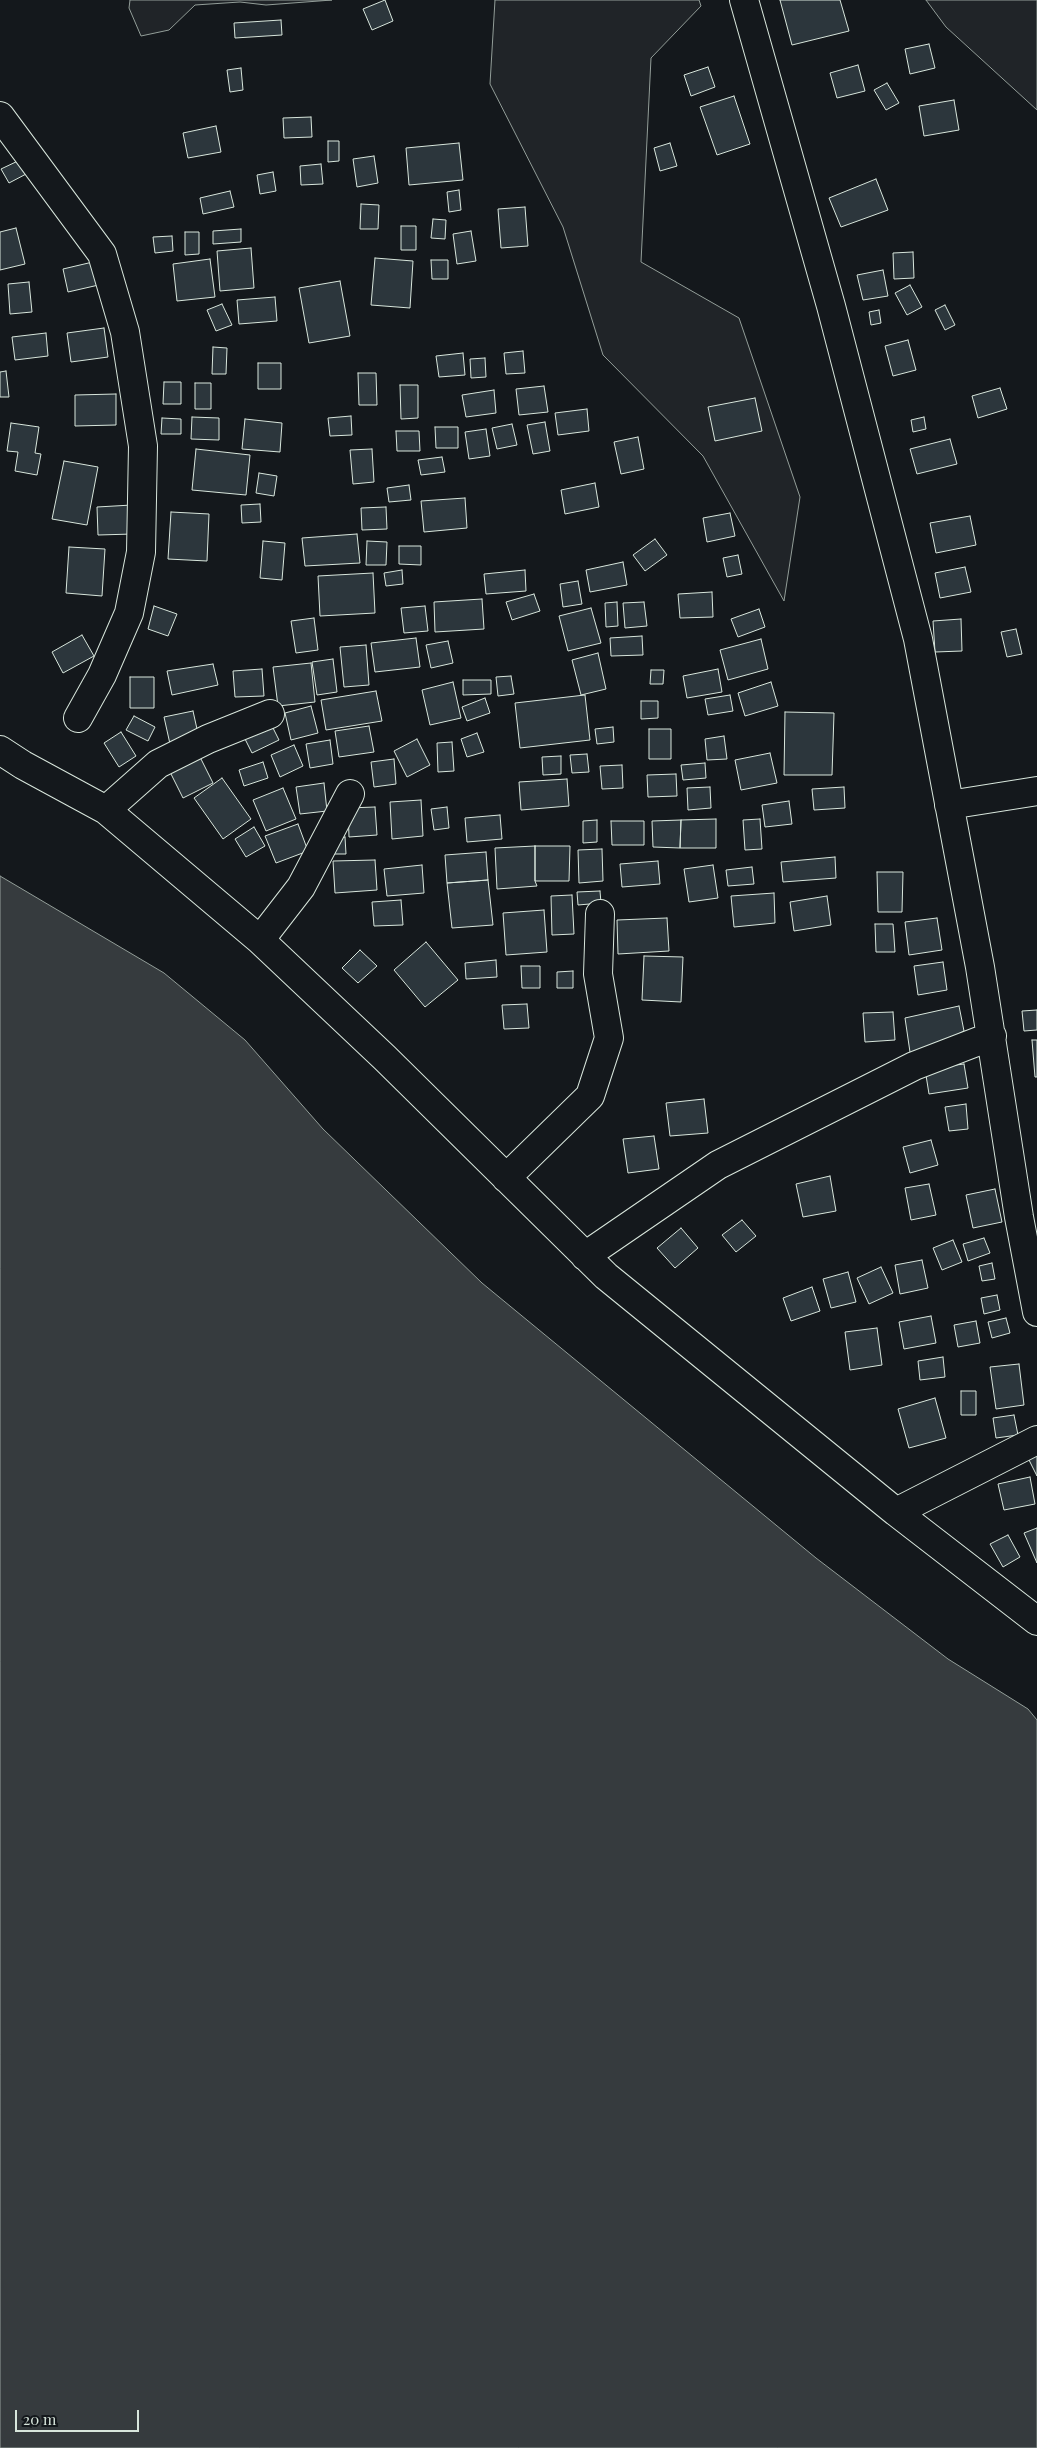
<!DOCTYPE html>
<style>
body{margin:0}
#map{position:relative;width:1037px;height:2448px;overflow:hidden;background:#14181c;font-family:"Playfair Display",serif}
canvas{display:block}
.scale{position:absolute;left:15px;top:2410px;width:124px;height:22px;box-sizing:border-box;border:2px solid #d8e6dc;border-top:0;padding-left:6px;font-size:15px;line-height:18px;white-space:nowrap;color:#d8e6dc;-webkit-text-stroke:4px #14181c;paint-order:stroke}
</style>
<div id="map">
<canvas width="1037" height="2448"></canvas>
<div class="scale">20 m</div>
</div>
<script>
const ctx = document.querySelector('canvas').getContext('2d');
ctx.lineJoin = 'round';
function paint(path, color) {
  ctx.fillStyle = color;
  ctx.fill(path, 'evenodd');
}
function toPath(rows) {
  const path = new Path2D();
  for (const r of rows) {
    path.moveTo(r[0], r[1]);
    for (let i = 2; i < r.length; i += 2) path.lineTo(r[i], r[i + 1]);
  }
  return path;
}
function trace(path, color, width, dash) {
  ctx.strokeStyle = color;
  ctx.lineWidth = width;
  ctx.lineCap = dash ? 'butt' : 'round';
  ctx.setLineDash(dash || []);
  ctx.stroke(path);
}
const green = toPath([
 [130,0,332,0,266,5,240,2,195,5,169,30,141,36,129,8,130,0],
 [495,0,699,0,701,6,651,58,641,262,739,318,800,497,784,601,703,456,603,355,563,227,490,84,495,0],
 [926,0,1037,0,1037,110,946,27,926,0]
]);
const water = toPath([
 [0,876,164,973,245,1040,323,1129,482,1283,816,1558,948,1659,1028,1709,1037,1720,1037,2448,0,2448,0,876]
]);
const building = toPath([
 [385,0,393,21,372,30,363,9,385,0],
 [780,0,840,0,849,31,792,45,780,0],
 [281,20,282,35,235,38,234,23,281,20],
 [929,44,935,68,910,74,905,49,929,44],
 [858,65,865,91,837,98,830,73,858,65],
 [708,67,715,87,691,96,684,75,708,67],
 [241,68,243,90,230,92,227,70,241,68],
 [887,83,899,103,886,110,874,90,887,83],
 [734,96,750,144,717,155,700,107,734,96],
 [954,100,959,130,924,136,919,106,954,100],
 [311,117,312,137,284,138,283,118,311,117],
 [216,126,221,152,188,158,183,133,216,126],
 [328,141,339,141,339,161,328,162,328,141],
 [459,143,463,180,409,185,406,148,459,143],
 [670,143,677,166,660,171,654,148,670,143],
 [374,156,378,183,357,187,353,159,374,156],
 [20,160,28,173,9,183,1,169,20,160],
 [321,164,323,184,301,185,300,166,321,164],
 [273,172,276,191,260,194,257,175,273,172],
 [876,179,888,210,841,227,829,198,876,179],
 [459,190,461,210,449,212,447,192,459,190],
 [230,191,234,207,203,214,200,198,230,191],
 [361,204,379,205,378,229,360,229,361,204],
 [525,207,528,246,501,248,498,209,525,207],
 [433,219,446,220,445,239,431,238,433,219],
 [401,226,416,226,416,250,401,250,401,226],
 [16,228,25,264,0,270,0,232,16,228],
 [241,229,241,242,213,244,213,231,241,229],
 [471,231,476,261,457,264,453,234,471,231],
 [185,232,199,232,199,254,185,255,185,232],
 [172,236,173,251,155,253,153,237,172,236],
 [251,248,254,288,220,291,217,251,251,248],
 [913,252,914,278,894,279,893,253,913,252],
 [375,258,413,261,410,308,371,305,375,258],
 [210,259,215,297,177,301,173,264,210,259],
 [431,260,448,260,448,279,432,279,431,260],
 [97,261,103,284,68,292,63,269,97,261],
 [883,270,888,296,863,300,857,275,883,270],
 [340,281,350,336,309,343,299,288,340,281],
 [29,282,32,312,10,314,8,284,29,282],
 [910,285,922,307,907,315,895,293,910,285],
 [275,297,277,321,239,324,237,300,275,297],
 [222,304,232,325,216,331,207,310,222,304],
 [945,305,955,325,945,330,935,310,945,305],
 [879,310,881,323,871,325,869,312,879,310],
 [104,328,108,357,71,362,67,333,104,328],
 [46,333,48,356,15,360,12,337,46,333],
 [908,340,916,370,893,376,885,346,908,340],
 [213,347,227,348,226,374,212,374,213,347],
 [523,351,525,373,506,374,504,353,523,351],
 [463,353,465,375,439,377,436,356,463,353],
 [485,358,486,377,471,378,470,359,485,358],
 [258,363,281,363,281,389,258,389,258,363],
 [6,371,9,397,0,397,0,372,6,371],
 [358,373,376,373,377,405,359,405,358,373],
 [164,382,181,382,181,404,163,404,164,382],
 [195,383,211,383,211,409,195,409,195,383],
 [400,385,418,385,418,418,401,419,400,385],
 [544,386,548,412,519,415,516,389,544,386],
 [1000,388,1007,409,978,418,972,396,1000,388],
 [494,390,496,413,466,417,462,395,494,390],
 [116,394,116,425,75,426,75,395,116,394],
 [755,398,762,431,715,441,708,407,755,398],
 [587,409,589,431,558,435,555,413,587,409],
 [351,416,352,435,330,436,328,418,351,416],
 [192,417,219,418,219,440,191,439,192,417],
 [924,417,926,429,913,432,911,420,924,417],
 [162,418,181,419,181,434,161,434,162,418],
 [245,419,282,423,280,452,242,449,245,419],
 [545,422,550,451,533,454,527,425,545,422],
 [11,423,39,427,35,453,41,454,37,475,15,471,18,452,7,451,11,423],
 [512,424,517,445,497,449,492,428,512,424],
 [435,427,458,427,458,448,436,448,435,427],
 [486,429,490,456,469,459,465,432,486,429],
 [396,431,419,431,420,451,397,451,396,431],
 [638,437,644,469,621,474,614,442,638,437],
 [950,439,957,464,917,474,910,449,950,439],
 [196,449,250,455,246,495,192,490,196,449],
 [372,449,374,482,353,484,350,450,372,449],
 [442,457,445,472,421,475,418,460,442,457],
 [64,461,98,467,87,525,52,519,64,461],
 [259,473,277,476,274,496,256,493,259,473],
 [595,483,599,507,565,514,561,490,595,483],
 [409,485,411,500,389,502,387,488,409,485],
 [465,498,467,528,424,532,421,501,465,498],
 [260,504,261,522,242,523,241,505,260,504],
 [132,505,133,534,98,535,97,507,132,505],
 [386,507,387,529,362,530,361,508,386,507],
 [171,512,209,514,207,561,168,559,171,512],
 [730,513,735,536,707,542,703,518,730,513],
 [970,516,976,545,936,553,930,523,970,516],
 [357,534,360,563,305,566,302,538,357,534],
 [655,539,667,555,645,571,633,555,655,539],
 [263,541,285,543,282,580,260,578,263,541],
 [367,541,387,542,386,565,366,565,367,541],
 [399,546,421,546,421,565,399,564,399,546],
 [69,547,105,549,102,596,66,593,69,547],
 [738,555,742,574,727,577,723,558,738,555],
 [623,562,627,585,590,592,586,570,623,562],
 [965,567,971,592,940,598,935,573,965,567],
 [402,570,403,584,386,586,384,573,402,570],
 [525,570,526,591,486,594,484,574,525,570],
 [373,573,375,613,320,616,318,576,373,573],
 [578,581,582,604,563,607,560,584,578,581],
 [712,592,713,617,680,618,678,594,712,592],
 [534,594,540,611,512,620,506,602,534,594],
 [482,599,484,629,435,632,434,602,482,599],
 [617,602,618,626,606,627,605,603,617,602],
 [644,602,647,626,625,628,623,603,644,602],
 [154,606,177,614,168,636,148,629,154,606],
 [425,606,428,631,404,633,401,608,425,606],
 [591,608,601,643,568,651,559,616,591,608],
 [759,609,765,627,738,637,731,619,759,609],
 [314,618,318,650,296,653,291,621,314,618],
 [961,619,962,651,935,652,933,621,961,619],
 [1016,629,1022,654,1007,657,1001,632,1016,629],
 [82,635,94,656,63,673,52,652,82,635],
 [642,636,643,655,611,656,610,638,642,636],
 [416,638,420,667,375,672,371,643,416,638],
 [761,639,768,669,728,680,720,650,761,639],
 [448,641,453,663,431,668,426,645,448,641],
 [366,645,369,685,344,687,340,647,366,645],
 [598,653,606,689,581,695,572,660,598,653],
 [333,659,337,692,317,695,312,662,333,659],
 [311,663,315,702,278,706,273,667,311,663],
 [213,664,218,685,172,695,167,671,213,664],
 [262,669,264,696,235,697,233,671,262,669],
 [718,669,722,692,687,698,683,676,718,669],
 [651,670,664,670,663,684,650,684,651,670],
 [511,676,514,694,498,696,496,677,511,676],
 [130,677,154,677,154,708,130,708,130,677],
 [463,680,491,680,491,694,463,695,463,680],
 [453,682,461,718,430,725,422,690,453,682],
 [771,682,778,706,745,716,738,693,771,682],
 [376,691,382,721,326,730,321,700,376,691],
 [585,695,590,740,520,748,515,703,585,695],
 [730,695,733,711,708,715,705,699,730,695],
 [485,698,490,713,467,721,462,707,485,698],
 [641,701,658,701,658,718,641,719,641,701],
 [311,706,318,733,291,740,285,713,311,706],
 [193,711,199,738,170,744,164,717,193,711],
 [785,712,834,713,832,775,784,775,785,712],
 [134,716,155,727,148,741,126,730,134,716],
 [268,718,279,740,252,753,241,731,268,718],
 [369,726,374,752,339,757,335,731,369,726],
 [613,727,614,742,597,744,595,729,613,727],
 [649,729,671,729,671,759,649,759,649,729],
 [121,732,136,756,119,767,104,743,121,732],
 [477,733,484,752,467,757,461,739,477,733],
 [724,736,727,759,707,760,705,739,724,736],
 [417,739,430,765,407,777,394,751,417,739],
 [330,740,333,764,310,768,306,744,330,740],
 [452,742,454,771,438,772,437,743,452,742],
 [294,745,303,766,280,777,271,755,294,745],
 [770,753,777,783,741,790,735,760,770,753],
 [587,754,589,772,572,773,570,755,587,754],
 [561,756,561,774,543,775,542,757,561,756],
 [200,757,213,783,183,798,170,772,200,757],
 [394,759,396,784,374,787,371,762,394,759],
 [263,762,268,778,244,786,239,770,263,762],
 [705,763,706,778,683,780,681,765,705,763],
 [622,765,623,788,602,789,600,766,622,765],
 [676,774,677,796,648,797,647,775,676,774],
 [222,778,251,819,223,839,194,798,222,778],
 [567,779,569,806,521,810,519,782,567,779],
 [324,783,327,811,300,814,296,787,324,783],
 [710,787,711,808,688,810,687,788,710,787],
 [844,787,845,808,814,810,812,789,844,787],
 [283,788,296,819,266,831,253,800,283,788],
 [421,800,423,836,392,839,390,802,421,800],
 [789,801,792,824,765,827,762,805,789,801],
 [375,807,377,835,349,837,348,808,375,807],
 [447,807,449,828,434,830,431,809,447,807],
 [500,815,502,839,467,842,465,818,500,815],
 [716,819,716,848,680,848,681,820,716,819],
 [760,819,762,849,745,850,743,820,760,819],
 [597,820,597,842,583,843,583,821,597,820],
 [681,820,680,848,653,847,652,821,681,820],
 [611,821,644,821,644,845,612,845,611,821],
 [298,824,308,851,276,863,265,836,298,824],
 [254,827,265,846,246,857,235,839,254,827],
 [345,837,346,854,333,854,332,838,345,837],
 [535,846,535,881,537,886,497,889,495,848,535,846],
 [535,846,570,846,569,881,535,881,535,846],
 [602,849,603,881,579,883,578,850,602,849],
 [486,852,488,880,447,883,445,855,486,852],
 [835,857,836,878,783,882,781,862,835,857],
 [375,860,377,890,335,893,333,861,375,860],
 [658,861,660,884,622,887,620,864,658,861],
 [422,865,424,893,387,896,384,869,422,865],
 [713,865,718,898,689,902,684,869,713,865],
 [752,867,754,884,728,886,726,870,752,867],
 [877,872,903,872,902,912,878,912,877,872],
 [488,880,493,925,452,928,447,883,488,880],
 [600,891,601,903,578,905,577,892,600,891],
 [774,893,775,923,734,927,731,896,774,893],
 [572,895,574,934,552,935,551,896,572,895],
 [827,896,831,925,794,931,790,902,827,896],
 [401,900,403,925,374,926,372,902,401,900],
 [544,910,547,952,506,955,503,913,544,910],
 [667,918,669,951,618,954,617,920,667,918],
 [937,918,942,950,909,955,905,922,937,918],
 [875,924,893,924,895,952,876,952,875,924],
 [426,942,458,980,425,1007,394,970,426,942],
 [360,950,377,966,358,983,342,968,360,950],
 [644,956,683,957,681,1002,642,1000,644,956],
 [496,960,497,977,466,979,465,963,496,960],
 [943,962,947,990,918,995,914,966,943,962],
 [521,966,540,966,540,988,522,988,521,966],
 [573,971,573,988,557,988,557,972,573,971],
 [527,1004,529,1028,504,1029,502,1005,527,1004],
 [959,1006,964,1031,911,1059,905,1018,959,1006],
 [1037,1010,1037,1030,1024,1031,1022,1011,1037,1010],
 [893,1012,895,1040,865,1042,863,1013,893,1012],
 [1032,1040,1037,1040,1037,1077,1035,1077,1032,1040],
 [964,1064,968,1088,929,1094,925,1069,964,1064],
 [704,1099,708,1133,670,1136,666,1103,704,1099],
 [966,1104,968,1129,949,1131,945,1107,966,1104],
 [654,1136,659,1169,628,1173,623,1139,654,1136],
 [931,1140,938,1165,910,1173,903,1147,931,1140],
 [830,1176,836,1211,803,1217,796,1184,830,1176],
 [929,1184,936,1215,911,1220,905,1188,929,1184],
 [995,1189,1002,1222,973,1228,966,1195,995,1189],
 [742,1220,756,1236,736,1252,722,1235,742,1220],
 [681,1228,698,1248,675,1268,657,1248,681,1228],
 [984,1238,990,1253,968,1261,963,1244,984,1238],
 [953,1240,962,1262,942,1270,933,1248,953,1240],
 [922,1260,928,1288,900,1294,895,1265,922,1260],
 [992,1263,995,1279,982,1281,979,1266,992,1263],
 [881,1267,893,1293,869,1304,857,1278,881,1267],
 [848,1272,856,1302,831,1308,823,1279,848,1272],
 [812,1287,820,1311,791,1321,783,1298,812,1287],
 [997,1295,1000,1310,984,1314,981,1298,997,1295],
 [931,1316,936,1343,904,1349,899,1322,931,1316],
 [1006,1318,1010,1333,992,1338,988,1322,1006,1318],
 [976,1321,980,1343,958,1347,954,1325,976,1321],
 [877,1328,882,1365,850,1370,845,1332,877,1328],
 [943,1357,945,1377,920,1380,918,1361,943,1357],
 [1019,1364,1024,1405,996,1409,990,1367,1019,1364],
 [961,1391,976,1391,976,1415,961,1415,961,1391],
 [935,1398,946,1438,909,1448,898,1409,935,1398],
 [1014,1415,1018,1435,996,1438,993,1418,1014,1415],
 [1037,1454,1037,1476,1028,1458,1037,1454],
 [1030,1477,1035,1504,1004,1510,998,1484,1030,1477],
 [1037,1528,1037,1563,1024,1533,1037,1528],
 [1008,1535,1020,1557,1003,1567,990,1544,1008,1535]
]);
const street = toPath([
 [744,0,831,306,918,639,980,967,1019,1217,1037,1312],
 [0,116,102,254,125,332,143,446,141,552,129,613,102,675,78,718],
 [0,750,23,765,106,810,260,940,385,1058,606,1276,896,1512,1037,1621],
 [949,805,1037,791],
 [106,810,158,764,208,739,270,714],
 [260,940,301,887,350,794],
 [506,1178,590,1096,609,1038,598,974,600,914],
 [585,1256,718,1165,914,1066,992,1036],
 [896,1512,1037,1440]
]);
paint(green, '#202428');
trace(green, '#939e99', 1);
paint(water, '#363b3e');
trace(water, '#939e99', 1);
paint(building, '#2c363c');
trace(building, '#d8e6dc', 1);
trace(street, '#d8e6dc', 30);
trace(street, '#14181c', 28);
</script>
